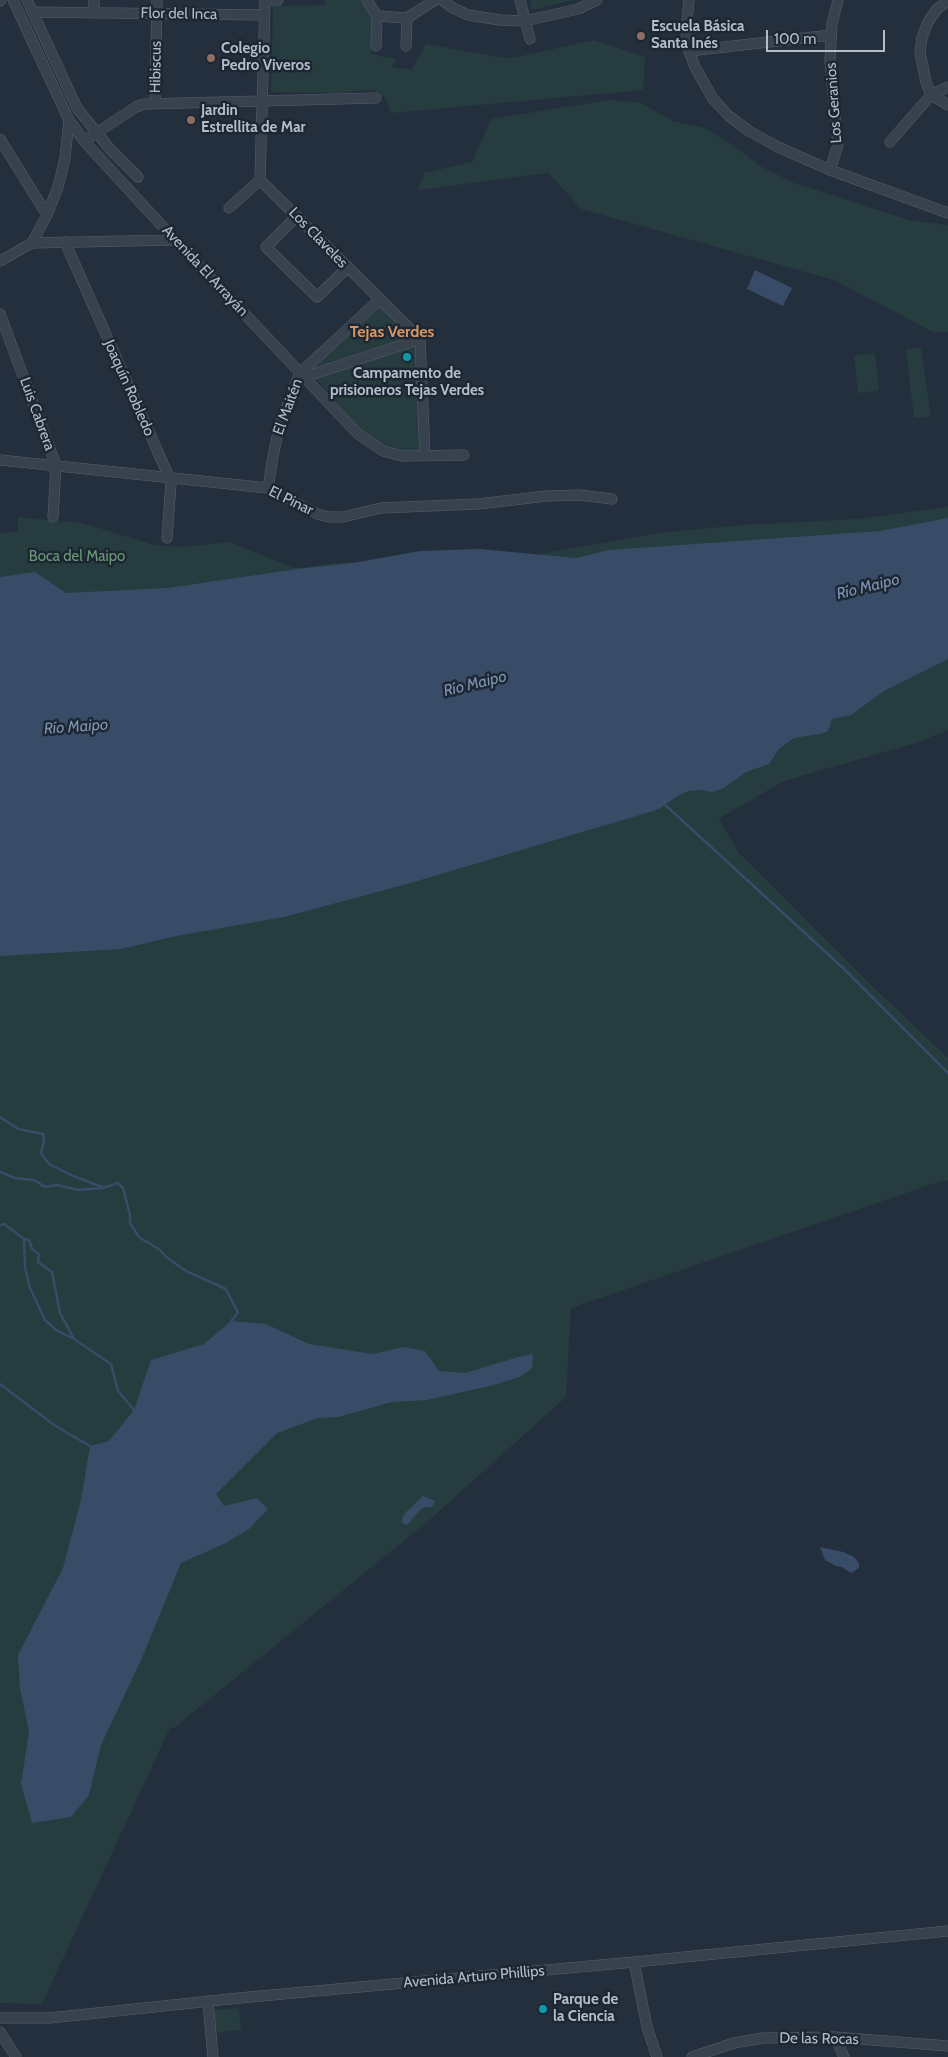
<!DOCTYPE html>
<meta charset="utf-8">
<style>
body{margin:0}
#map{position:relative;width:948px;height:2057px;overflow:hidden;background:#242f3e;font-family:Cabin,sans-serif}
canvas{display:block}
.scale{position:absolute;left:766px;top:30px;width:119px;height:22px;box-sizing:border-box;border:2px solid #b4bcc9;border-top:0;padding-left:6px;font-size:15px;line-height:18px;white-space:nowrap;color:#b4bcc9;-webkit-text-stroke:4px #1d2633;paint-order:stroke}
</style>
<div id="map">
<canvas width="948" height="2057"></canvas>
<div class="scale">100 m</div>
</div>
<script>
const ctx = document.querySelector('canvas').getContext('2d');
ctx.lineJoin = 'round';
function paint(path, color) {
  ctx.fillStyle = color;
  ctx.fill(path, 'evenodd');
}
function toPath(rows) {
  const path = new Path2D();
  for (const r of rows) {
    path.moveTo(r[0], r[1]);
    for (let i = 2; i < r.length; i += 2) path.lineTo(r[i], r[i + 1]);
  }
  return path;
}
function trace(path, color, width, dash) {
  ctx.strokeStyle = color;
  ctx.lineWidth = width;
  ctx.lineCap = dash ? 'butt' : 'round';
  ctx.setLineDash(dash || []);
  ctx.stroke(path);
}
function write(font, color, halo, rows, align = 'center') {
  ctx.font = font + ' Cabin,sans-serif';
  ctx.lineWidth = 5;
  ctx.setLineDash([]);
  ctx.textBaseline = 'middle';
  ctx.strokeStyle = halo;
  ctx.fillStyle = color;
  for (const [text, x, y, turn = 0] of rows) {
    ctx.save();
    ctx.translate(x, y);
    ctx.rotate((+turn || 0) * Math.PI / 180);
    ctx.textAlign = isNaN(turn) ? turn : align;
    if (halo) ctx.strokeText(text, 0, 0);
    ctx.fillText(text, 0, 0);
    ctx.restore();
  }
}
const green = toPath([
 [325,0,363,0,372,16,371,54,396,59,392,68,412,69,426,44,505,58,517,57,594,40,645,57,643,90,391,113,386,98,373,90,336,93,271,92,273,6,325,5],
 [530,0,573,0,532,10],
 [609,100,641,103,673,121,705,128,730,143,760,166,794,183,909,220,948,225,948,332,933,332,834,280,581,209,549,173,418,190,424,173,472,162,491,119],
 [379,304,408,337,309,369],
 [416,345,421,450,399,451,385,447,367,436,314,377],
 [921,348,931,417,914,418,906,349],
 [875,353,879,391,858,393,854,356],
 [948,507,948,730,916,743,784,781,720,818,719,820,739,853,868,982,948,1058,948,1181,944,1180,571,1308,566,1397,426,1523,174,1728,170,1728,42,2004,0,2003,0,533,18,532,18,517,83,523,154,545,180,547,229,542,295,568,302,568,333,563,522,557,659,533,741,525,858,519],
 [239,2008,241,2030,215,2033,213,2010]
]);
const water = toPath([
 [755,270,792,288,783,306,747,289],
 [948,518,948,659,884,691,851,715,832,719,828,731,824,733,794,738,779,749,769,764,746,772,724,788,712,792,700,790,689,791,679,795,659,809,643,814,407,884,284,917,176,936,121,949,0,956,0,577,35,572,66,593,168,588,297,569,353,563,420,551,479,549,576,558,609,550,880,531],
 [231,1321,266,1324,309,1344,373,1354,403,1347,425,1351,439,1371,465,1373,518,1357,533,1354,532,1368,520,1377,494,1385,427,1400,392,1402,338,1417,318,1418,277,1433,216,1494,224,1506,257,1498,268,1509,249,1529,226,1543,181,1563,142,1658,101,1745,89,1795,71,1817,32,1823,21,1784,29,1732,20,1688,18,1655,63,1568,81,1500,90,1446,109,1441,134,1410,151,1360,204,1344],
 [423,1496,435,1501,432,1507,425,1507,420,1510,407,1525,401,1522,405,1513],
 [820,1547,843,1552,854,1557,859,1563,859,1568,851,1573,842,1567,836,1566,825,1560]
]);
const stream = toPath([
 [662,802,843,968,948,1073],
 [0,1117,18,1129,43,1134,44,1142,41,1153,49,1164,73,1176,102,1187],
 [0,1172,15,1178,34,1180,45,1187,57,1185,78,1190,103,1188,118,1183,123,1188,130,1215,130,1223,139,1237,160,1250,166,1257,186,1271,226,1289,238,1313,231,1321],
 [0,1225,4,1224,24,1239,25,1268,30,1288,45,1320,56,1330,74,1339,111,1364,118,1391,134,1410],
 [24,1239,29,1240,32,1249,39,1254,38,1262,52,1272,60,1313,73,1337],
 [0,1384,54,1425,90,1446]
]);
const minor = toPath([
 [13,0,69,120,84,141,175,240,358,434,383,451,402,456,464,455],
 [27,0,77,108,109,148,138,177],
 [265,0,260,180,420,339,425,456],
 [265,0,278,0],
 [367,0,377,16,407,18],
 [442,0,453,8,468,15,500,20,525,21,578,9,597,0],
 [520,0,530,39],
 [689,0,686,33,689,51,695,67,713,99,729,116,749,131,778,147,830,170,948,213],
 [0,1,1,0],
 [948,1,937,9,928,22,922,38,920,52,926,82,931,95,948,105],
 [33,12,264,15],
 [94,13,94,0],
 [407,18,435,0],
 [376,46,377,16],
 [406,46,407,18],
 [689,51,831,35],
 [155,103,157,0],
 [0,139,47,215],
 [84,141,136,107,144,104,376,98],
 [890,142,931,95,948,87],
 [830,170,838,145,830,60,832,24,838,0],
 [229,208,260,180],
 [297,216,266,247,317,297,347,268],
 [65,242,169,477,171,483,167,538],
 [32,243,47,215,58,187,65,158,69,120],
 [0,261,32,243,175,240],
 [0,314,56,465,53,517],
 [304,377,420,339],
 [0,460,268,488,317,514,329,517,343,517,381,508,478,504,547,496,579,495,612,499],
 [268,488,273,456,280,424,300,373,379,300],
 [634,1962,647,2027,657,2057],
 [208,2001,213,2057],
 [0,2018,50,2018,239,1998,634,1962,948,1931],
 [0,2032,16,2057],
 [835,2037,844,2057],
 [692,2057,734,2043,763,2038,835,2037,948,2046]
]);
const markers = [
 [641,36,5,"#8d6e63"],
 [211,58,5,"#8d6e63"],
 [191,120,5,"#8d6e63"],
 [407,357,5,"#0f9aa8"],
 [543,2009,5,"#0f9aa8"]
];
const streetNames = [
 ["Flor del Inca",179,14,1],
 ["Hibiscus",156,67,-89],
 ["Los Geranios",834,103,-94],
 ["Los Claveles",318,238,46],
 ["Avenida El Arrayán",205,271,47],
 ["Joaquín Robledo",129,388,66],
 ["El Maitén",288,407,-70],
 ["Luis Cabrera",37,414,70],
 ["El Pinar",291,501,26],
 ["Avenida Arturo Phillips",474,1977,-5],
 ["De las Rocas",819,2039,1]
];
const poiNames = [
 ["Escuela Básica",651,27],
 ["Santa Inés",651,44],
 ["Colegio",221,49],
 ["Pedro Viveros",221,66],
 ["Jardin",201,111],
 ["Estrellita de Mar",201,128],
 ["Campamento de",407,374,"center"],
 ["prisioneros Tejas Verdes",407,391,"center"],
 ["Parque de",553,2000],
 ["la Ciencia",553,2017]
];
const parkNames = [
 ["Boca del Maipo",77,557]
];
const neighbourhoodNames = [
 ["Tejas Verdes",392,332]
];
const waterNames = [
 ["Río Maipo",868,587,-14],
 ["Río Maipo",475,684,-14],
 ["Río Maipo",76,727,-4]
];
paint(green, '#263c3f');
paint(water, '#394c67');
trace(stream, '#394c67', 2.5);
trace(minor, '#565f6c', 11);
trace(minor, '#38414e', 10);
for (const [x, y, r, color] of markers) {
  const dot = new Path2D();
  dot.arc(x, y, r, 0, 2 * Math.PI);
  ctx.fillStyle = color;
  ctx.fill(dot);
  trace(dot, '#1d2633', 2);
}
write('15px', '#b4bcc9', '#1d2633', streetNames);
write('bold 15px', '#b4bcc9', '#1d2633', poiNames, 'left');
write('15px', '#6b9a76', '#1d2633', parkNames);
write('bold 16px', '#d59563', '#1d2633', neighbourhoodNames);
write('italic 16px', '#7c92b1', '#1d2633', waterNames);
</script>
